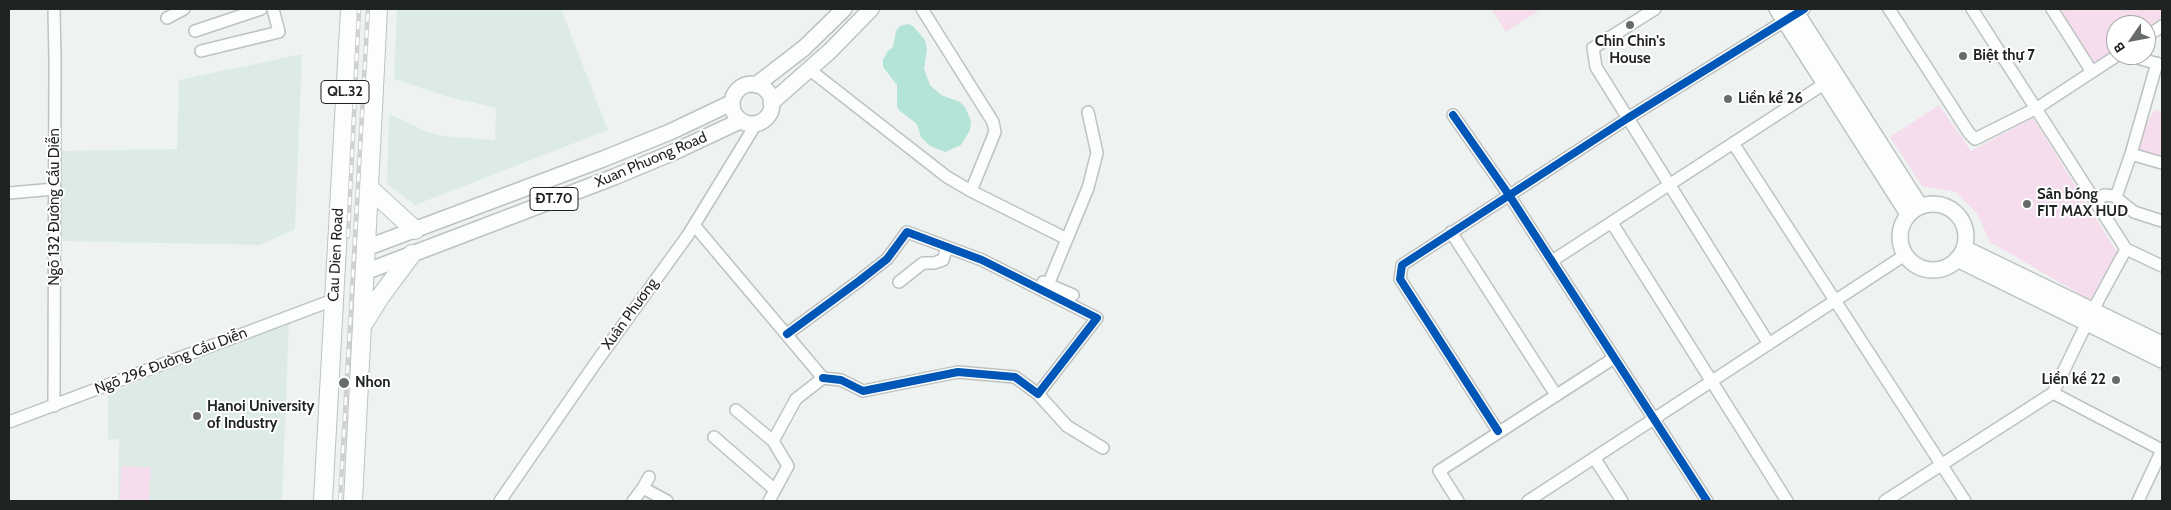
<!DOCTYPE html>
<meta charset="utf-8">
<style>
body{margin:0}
#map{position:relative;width:2171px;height:510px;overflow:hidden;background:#eef3f2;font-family:Cabin,sans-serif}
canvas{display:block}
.frame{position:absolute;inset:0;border:10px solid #1f2322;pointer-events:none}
.north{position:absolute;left:2106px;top:15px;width:50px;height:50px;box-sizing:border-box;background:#fff;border:1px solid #a5a7a7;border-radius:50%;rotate:237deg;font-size:14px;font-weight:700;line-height:20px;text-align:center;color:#1f2322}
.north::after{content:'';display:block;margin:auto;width:18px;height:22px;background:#676c6b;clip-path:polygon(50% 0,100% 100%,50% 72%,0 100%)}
</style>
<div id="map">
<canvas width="2171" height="510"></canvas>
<div class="frame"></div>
<div class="north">B</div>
</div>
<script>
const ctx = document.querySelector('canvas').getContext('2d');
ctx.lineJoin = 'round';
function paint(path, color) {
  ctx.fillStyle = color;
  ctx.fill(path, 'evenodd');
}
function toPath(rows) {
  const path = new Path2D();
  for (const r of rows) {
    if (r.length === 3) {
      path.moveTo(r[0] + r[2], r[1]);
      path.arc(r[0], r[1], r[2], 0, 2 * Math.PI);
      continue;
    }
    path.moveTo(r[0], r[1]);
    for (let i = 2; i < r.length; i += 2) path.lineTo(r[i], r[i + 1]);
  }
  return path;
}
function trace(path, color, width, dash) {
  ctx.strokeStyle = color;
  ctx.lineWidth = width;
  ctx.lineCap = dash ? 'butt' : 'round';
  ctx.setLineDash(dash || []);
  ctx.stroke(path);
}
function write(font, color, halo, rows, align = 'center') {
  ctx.font = font + ' Cabin,sans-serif';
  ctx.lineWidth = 4;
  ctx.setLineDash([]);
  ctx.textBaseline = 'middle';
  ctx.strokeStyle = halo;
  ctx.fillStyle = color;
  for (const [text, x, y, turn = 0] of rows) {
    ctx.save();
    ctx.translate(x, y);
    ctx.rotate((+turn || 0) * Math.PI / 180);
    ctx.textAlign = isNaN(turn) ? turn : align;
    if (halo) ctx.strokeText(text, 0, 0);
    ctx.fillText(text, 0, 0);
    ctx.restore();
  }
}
const built = toPath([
 [397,9,561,9,608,130,415,205,387,184,389,114,425,131,441,136,495,140,496,108,445,96,394,79],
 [302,54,295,229,260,245,62,241,60,151,177,149,179,80],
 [289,321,282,501,118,501,119,439,108,440,108,394]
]);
const green = toPath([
 [1491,9,1541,9,1506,32],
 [2052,9,2162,9,2162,26,2146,37,2146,25,2116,25,2116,55,2092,72],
 [1939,105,1971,151,2033,118,2117,252,2090,300,1990,242,1978,215,1956,192,1922,186,1890,137],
 [2154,110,2162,112,2162,163,2131,154],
 [121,466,151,467,149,501,120,501]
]);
const water = toPath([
 [908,24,913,26,925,40,927,49,924,69,930,85,941,95,960,102,965,107,971,121,970,130,961,145,945,152,930,146,921,137,917,124,900,111,897,107,897,85,883,67,883,60,887,52,893,47,896,31,900,26]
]);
const minor = toPath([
 [922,9,993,122,995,132,971,191],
 [1655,9,1593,48,1596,67,1769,344],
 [1889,9,1969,133,1975,139,2037,108,2118,55],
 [1972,9,2126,249,2162,266],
 [2052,9,2092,72],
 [167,18,184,9],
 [195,31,261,9],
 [2146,37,2162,26],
 [201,51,279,32,273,9],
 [2127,55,2162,65],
 [810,70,947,177,971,191,1067,239],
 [1453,115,1509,195,1707,501],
 [1733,143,1965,501],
 [2131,154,2162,163],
 [9,193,55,189],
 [2116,197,2131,154,2157,63],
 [2096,202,2104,195,2114,196,2134,212,2162,221],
 [1612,223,1787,501],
 [694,225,823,378],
 [1451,232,1556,395],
 [1552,261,1824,84],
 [899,282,923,263,934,263,943,260,947,247],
 [1043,282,1073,295],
 [1048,285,1088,188,1097,153,1088,112],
 [787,334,859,281,887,259,907,232,982,260,1097,318,1038,394,1015,377,958,372,863,391,841,380,823,378],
 [2053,393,2162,450],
 [1038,394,1067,426,1103,448],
 [54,406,55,60,54,9],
 [736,410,773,441],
 [9,422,333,300],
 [1498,431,1400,279,1402,265,1628,118,1804,9],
 [714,437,775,490],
 [1595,459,1622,501],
 [649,477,643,488,667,501],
 [500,501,597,361,688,235,756,124],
 [633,501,643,488],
 [769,501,788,466,773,441,796,399,823,378],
 [1458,501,1439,471,1614,358],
 [1528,501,1905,255],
 [1885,501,2053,393,2093,310,2126,249],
 [2138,501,2162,450]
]);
const major = toPath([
 [1777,9,1908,214],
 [1794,9,1920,206],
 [752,104,20],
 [756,85,804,48,844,9],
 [771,103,830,51,871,9],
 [1933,237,33],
 [366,248,603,159,670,132,731,103],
 [1964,248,2162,344],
 [1957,259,2162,360],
 [365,272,614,177,674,152,740,121]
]);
const highway = toPath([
 [368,187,415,230],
 [364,323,380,297,412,254],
 [323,501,350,9],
 [353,501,378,9]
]);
const rail = toPath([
 [348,237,359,9],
 [340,501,368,9]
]);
const cycleway = toPath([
 [1453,115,1509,195,1707,501],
 [787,334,859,281,887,259,907,232,982,260,1097,318,1038,394,1015,377,958,372,863,391,841,380,823,378],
 [1498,431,1400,279,1402,265,1628,118,1804,9]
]);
const markers = [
 [1630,25,5,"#676c6b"],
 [1963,56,5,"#676c6b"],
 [1728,99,5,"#676c6b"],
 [2027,204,5,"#676c6b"],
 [2116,380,5,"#676c6b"],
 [344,383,6,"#676c6b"],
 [197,416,5,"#676c6b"]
];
const shields = [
 [345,92,48],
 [554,199,48]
];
const shieldNames = [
 ["QL.32",345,92],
 ["ĐT.70",554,199]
];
const poiNames = [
 ["Chin Chin's",1630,42,"center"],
 ["House",1630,59,"center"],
 ["Biệt thự 7",1973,56],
 ["Liền kề 26",1738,99],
 ["Sân bóng",2037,195],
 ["FIT MAX HUD",2037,212],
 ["Liền kề 22",2106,380,"right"],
 ["Nhon",355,383],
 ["Hanoi University",207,407],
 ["of Industry",207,424]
];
const streetNames = [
 ["Xuan Phuong Road",651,160,-23],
 ["Ngõ 132 Đường Cầu Diễn",55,207,-90],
 ["Cau Dien Road",336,255,-87],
 ["Xuân Phương",630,314,-54],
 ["Ngõ 296 Đường Cầu Diễn",171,361,-21]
];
paint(built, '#ddebe7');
paint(green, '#f5dded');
paint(water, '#b4e3d7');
trace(minor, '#bec2c0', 14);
trace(major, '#bec2c0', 18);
trace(highway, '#bec2c0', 20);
trace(minor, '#fcfdfd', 11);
trace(major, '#fcfdfd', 15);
trace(highway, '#fcfdfd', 18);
trace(rail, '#d0d2d2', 4.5);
trace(rail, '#fff', 2.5, [8]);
trace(cycleway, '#0057b8', 8);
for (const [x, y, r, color] of markers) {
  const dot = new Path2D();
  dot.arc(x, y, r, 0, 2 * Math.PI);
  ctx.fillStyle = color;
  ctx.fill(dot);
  trace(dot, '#fff', 2);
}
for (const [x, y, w] of shields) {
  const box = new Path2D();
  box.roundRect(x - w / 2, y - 11.5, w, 23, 4);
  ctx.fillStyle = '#fff';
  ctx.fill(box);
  trace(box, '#1f2322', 1);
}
write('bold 14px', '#1f2322', null, shieldNames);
write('bold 15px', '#1f2322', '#fff', poiNames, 'left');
write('15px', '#1f2322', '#fff', streetNames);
</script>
